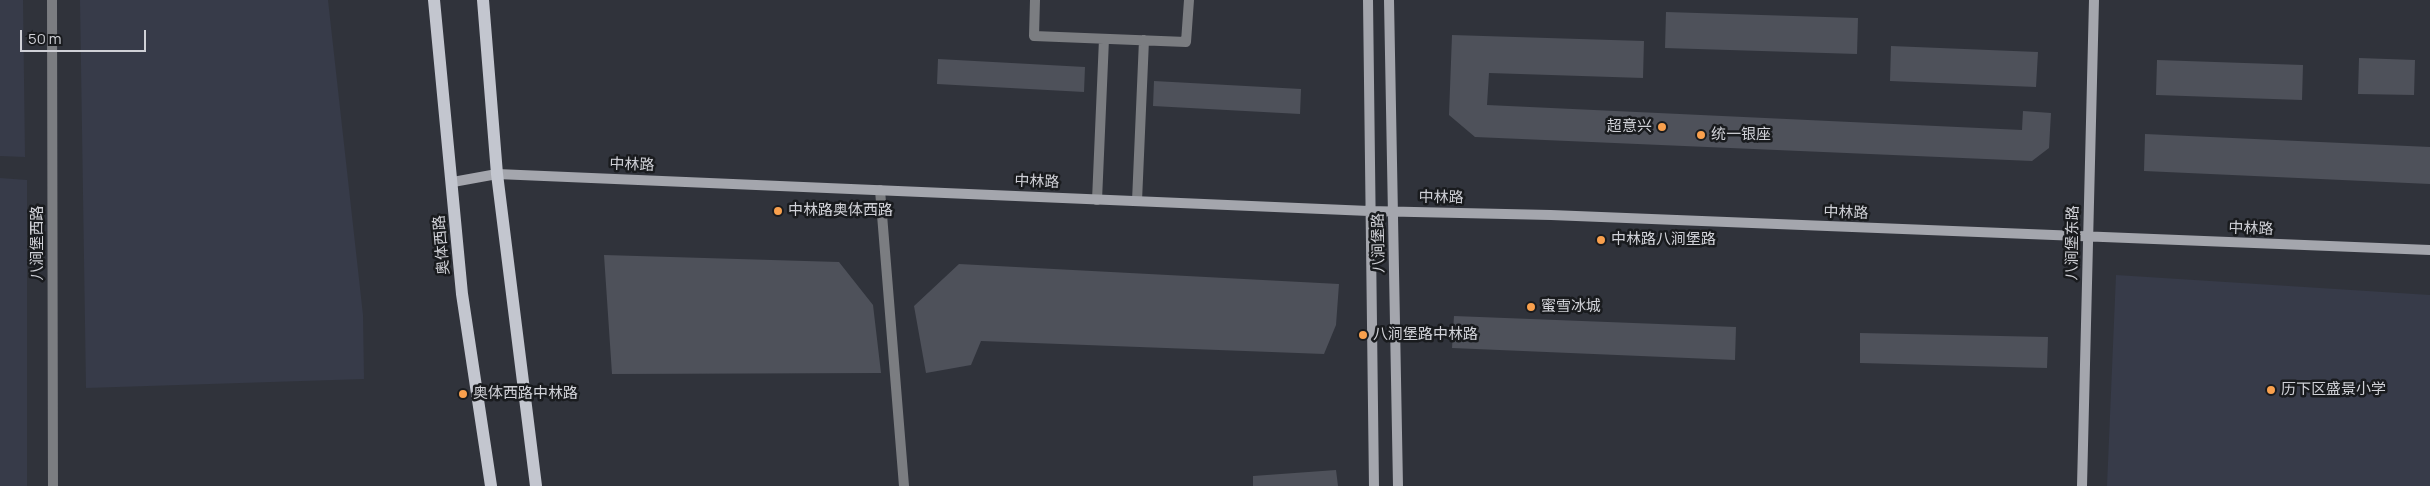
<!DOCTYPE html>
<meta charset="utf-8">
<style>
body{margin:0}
#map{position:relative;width:2430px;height:486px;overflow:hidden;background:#30333b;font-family:Manrope,sans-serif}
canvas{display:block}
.scale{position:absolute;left:20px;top:30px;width:126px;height:22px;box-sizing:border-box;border:2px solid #d0d1d7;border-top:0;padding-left:6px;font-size:15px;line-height:18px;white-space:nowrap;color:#d0d1d7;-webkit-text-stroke:4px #191b1e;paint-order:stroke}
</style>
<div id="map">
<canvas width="2430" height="486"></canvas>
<div class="scale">50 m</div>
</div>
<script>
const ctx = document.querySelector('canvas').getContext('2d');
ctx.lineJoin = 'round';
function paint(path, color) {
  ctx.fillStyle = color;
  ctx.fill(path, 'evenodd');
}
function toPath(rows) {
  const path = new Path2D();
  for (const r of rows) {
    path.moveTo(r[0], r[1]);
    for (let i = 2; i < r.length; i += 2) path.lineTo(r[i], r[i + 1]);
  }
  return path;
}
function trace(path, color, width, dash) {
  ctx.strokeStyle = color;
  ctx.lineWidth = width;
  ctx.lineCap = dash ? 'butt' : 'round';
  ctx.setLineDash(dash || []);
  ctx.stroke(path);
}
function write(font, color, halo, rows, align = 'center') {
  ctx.font = font + ' Manrope,"Noto Sans SC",sans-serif';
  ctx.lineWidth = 5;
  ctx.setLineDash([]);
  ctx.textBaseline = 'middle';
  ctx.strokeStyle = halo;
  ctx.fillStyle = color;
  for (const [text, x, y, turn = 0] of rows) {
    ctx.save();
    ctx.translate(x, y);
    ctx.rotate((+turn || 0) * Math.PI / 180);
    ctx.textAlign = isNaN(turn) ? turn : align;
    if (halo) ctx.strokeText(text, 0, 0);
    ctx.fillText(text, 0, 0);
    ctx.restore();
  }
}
const built = toPath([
 [0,0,23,0,25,157,0,156],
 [80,0,328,0,363,315,364,379,86,388],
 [0,178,27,180,27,486,0,486],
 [2116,275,2430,295,2430,486,2107,486]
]);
const building = toPath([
 [1666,12,1858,18,1857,54,1665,48],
 [1452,35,1644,41,1643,78,1489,73,1487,105,2022,130,2023,111,2051,113,2049,148,2032,161,1475,137,1449,115],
 [1891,46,2038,52,2036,87,1890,81],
 [2359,58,2415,60,2414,95,2358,94],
 [938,59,1085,67,1084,92,937,84],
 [2157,60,2303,65,2302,100,2156,95],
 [1154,81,1301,89,1300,114,1153,106],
 [2145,134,2430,147,2430,184,2144,171],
 [604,255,839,262,873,305,881,373,612,374],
 [959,264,1339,284,1336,325,1324,354,981,341,971,365,926,373,914,306],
 [1454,316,1736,327,1735,360,1452,348],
 [1860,333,2048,337,2047,368,1860,363],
 [1336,470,1338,486,1253,486,1253,476]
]);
const street = toPath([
 [52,0,53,486],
 [1035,0,1034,36,1186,42,1189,0],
 [880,190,904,486],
 [1097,200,1104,39],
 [1137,201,1144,40]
]);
const secondary = toPath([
 [1368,0,1374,486],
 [1389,0,1398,486],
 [453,182,497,174,1369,211,1551,215,2430,250],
 [2082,486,2094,0]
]);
const primary = toPath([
 [434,0,462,294,491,486],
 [483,0,497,174,536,486]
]);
const markers = [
 [1662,127,5,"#f9a04d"],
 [1701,135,5,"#f9a04d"],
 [778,211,5,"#f9a04d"],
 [1601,240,5,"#f9a04d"],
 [1531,307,5,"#f9a04d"],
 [1363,335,5,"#f9a04d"],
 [2271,390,5,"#f9a04d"],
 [463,394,5,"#f9a04d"]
];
const poiNames = [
 ["超意兴",1652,127,"right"],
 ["统一银座",1711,135],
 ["中林路奥体西路",788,211],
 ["中林路八涧堡路",1611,240],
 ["蜜雪冰城",1541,307],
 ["八涧堡路中林路",1373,335],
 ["历下区盛景小学",2281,390],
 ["奥体西路中林路",473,394]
];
const streetNames = [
 ["中林路",632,165,2],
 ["中林路",1037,182,2],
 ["中林路",1441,198,1],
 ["中林路",1846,213,2],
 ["中林路",2251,229,2],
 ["八涧堡西路",38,243,-90],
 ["八涧堡路",1379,243,-91],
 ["八涧堡东路",2073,243,-89],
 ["奥体西路",442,245,-95]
];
paint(built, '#373b49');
paint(building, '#4e515a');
trace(street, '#7b7d81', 10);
trace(secondary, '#a4a6ad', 10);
trace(primary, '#c3c6cf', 12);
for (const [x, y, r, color] of markers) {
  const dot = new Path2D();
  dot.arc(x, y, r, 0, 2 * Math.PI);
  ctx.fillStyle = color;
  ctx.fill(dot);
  trace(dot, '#191b1e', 2);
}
write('15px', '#d0d1d7', '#191b1e', poiNames, 'left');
write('15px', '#d0d1d7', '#191b1e', streetNames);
</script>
